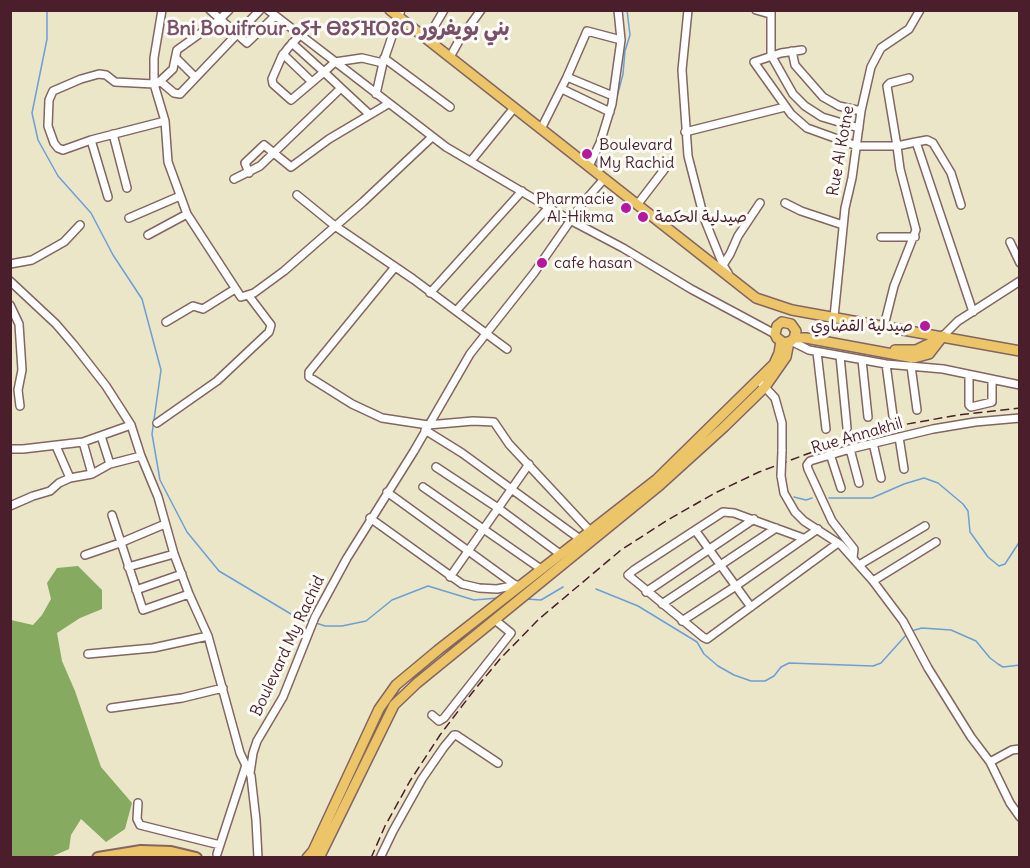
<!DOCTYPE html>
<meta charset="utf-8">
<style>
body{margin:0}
#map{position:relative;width:1030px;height:868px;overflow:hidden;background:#ece6c9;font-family:Delius,sans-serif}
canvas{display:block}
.frame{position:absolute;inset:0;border:12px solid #4a1f2b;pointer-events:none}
</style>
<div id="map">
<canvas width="1030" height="868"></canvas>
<div class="frame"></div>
</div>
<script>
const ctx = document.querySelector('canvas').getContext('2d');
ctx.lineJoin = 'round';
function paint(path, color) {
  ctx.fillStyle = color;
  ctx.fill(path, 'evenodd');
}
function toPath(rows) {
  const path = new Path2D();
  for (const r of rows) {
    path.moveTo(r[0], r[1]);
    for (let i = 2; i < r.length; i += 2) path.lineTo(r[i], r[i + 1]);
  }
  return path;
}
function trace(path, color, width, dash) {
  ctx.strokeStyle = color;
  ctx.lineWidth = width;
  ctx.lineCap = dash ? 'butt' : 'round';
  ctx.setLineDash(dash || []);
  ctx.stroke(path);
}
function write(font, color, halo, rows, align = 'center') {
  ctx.font = font + ' Delius,"Playpen Sans Arabic","Noto Sans Tifinagh",sans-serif';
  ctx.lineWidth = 6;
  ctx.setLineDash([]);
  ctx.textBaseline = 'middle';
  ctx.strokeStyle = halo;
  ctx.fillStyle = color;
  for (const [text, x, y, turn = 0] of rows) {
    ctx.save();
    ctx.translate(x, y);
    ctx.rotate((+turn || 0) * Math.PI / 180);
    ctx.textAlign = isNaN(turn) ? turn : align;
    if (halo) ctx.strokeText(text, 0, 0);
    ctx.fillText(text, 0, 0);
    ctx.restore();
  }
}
const forest = toPath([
 [78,566,102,590,102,609,80,618,57,633,62,661,75,691,101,767,132,803,125,829,106,842,81,819,71,835,69,849,51,857,11,857,11,620,33,625,42,615,51,599,47,583,57,568]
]);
const stream = toPath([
 [47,10,47,39,32,113,38,140,58,176,91,213,113,255,142,299,161,370,152,434,160,480,187,532,219,571,296,617,311,622],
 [616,101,623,74,625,51,630,35,627,10],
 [597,164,598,153],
 [794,497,806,500,812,498],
 [829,498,872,498,904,484,924,478,938,483,963,504,968,511,970,532,988,557,999,566,1005,564,1020,541],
 [596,589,638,606,697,642,704,654,718,666,734,675,751,681,765,681,774,676,781,667,789,663,873,666,881,663,907,634],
 [526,599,541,600,563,587],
 [316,623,325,626,342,626,366,621,392,600,428,586,474,600,498,598],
 [911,631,922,628,951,630,976,641,990,658,998,664,1003,667,1020,665]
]);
const minor = toPath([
 [162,10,154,58,154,84,165,121,168,162,187,214,241,297,254,293,284,271,363,202,432,137],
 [210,10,247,43,275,16],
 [268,10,446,147,570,220,623,248,691,289,775,334],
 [688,10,682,70,688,156,704,218,723,265,728,273],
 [756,10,770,14],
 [771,10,771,55,793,94,805,106,822,117,859,128],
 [427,39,444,10],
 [292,43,324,72,291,100,273,84,272,79,282,56,288,48,300,35],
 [802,50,781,53,754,62,791,114,807,128,857,146,897,146,900,169,916,230,894,286,884,326],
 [792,51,795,65,823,97,839,106,861,111],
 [283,54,312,82],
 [450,57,460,39,481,10],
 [176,58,195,77],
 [384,58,450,107],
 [567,77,613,96],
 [909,78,890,83,887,86,897,146,916,142,973,312],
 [160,81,174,93,180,94,260,10],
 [158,83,173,69,177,50,219,20,229,10],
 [154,84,115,82,106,75,99,74,81,79,53,91,49,100,48,126,54,143,58,148,63,150,91,140,165,121],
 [341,88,369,114],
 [562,89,610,112],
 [376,94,383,63,401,10],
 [541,129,567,77,587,31,621,40],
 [685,132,785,107],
 [113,134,127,188],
 [91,140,108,197],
 [916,142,927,140,933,143,951,173,961,205],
 [471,161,514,108],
 [589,166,600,143,612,104,621,40,618,10],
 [249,173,245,163,264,145,291,167,329,139,388,104],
 [234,179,260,166,341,88,324,72,335,62,362,58,383,63],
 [297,195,335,226,413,279,507,349],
 [785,203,801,211,843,225],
 [637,205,670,162],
 [129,218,180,196],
 [148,235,187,214],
 [881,237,915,237],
 [1010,242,1020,263],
 [10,264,32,260,64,242,80,225],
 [723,265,730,254,738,236,760,203],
 [395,267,309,372,309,377,352,404,382,418,428,425,473,421,494,422,509,444,590,531],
 [10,281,56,324,74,345,106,386,131,425,141,456,158,497,174,554,189,594,208,636,240,753,251,776,256,820,258,858],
 [430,293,522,191],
 [10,305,19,324,22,370,18,390,20,406],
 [456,311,549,207],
 [834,317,845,208,852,178,861,111,871,67,881,48,909,29,920,10],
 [166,322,193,306,203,309,235,289],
 [943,336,958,321,1020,281],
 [791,341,809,350,886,364,943,369,1020,385],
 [817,352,826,429],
 [840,356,847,428],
 [862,360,868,417],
 [886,364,893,416],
 [911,366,917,410],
 [969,375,969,405,971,407,992,402,992,380],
 [762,384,775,398,782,423,782,451],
 [157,423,217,381,269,332,271,325,249,296],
 [425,430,462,453,580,539],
 [101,436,110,464],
 [899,437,904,469],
 [83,442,92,474],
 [873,443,881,478],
 [56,446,70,478],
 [10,449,23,449,83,442,131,425],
 [850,449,859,483],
 [830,454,841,488],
 [436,467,498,508,560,554],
 [781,476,784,493,795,512,804,521,841,545,873,581,903,621,928,668,971,737,990,762,1010,803,1020,817],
 [423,487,541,569],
 [387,492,518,587],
 [10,506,33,496,50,491,59,483,70,478,92,474,110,464,141,456],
 [112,515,143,610,189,594],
 [370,518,462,584,479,588,497,589,517,585],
 [695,530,751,607],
 [803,538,734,513,723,512,634,570,628,575,703,637,707,639,838,543],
 [85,555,120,543,165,524],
 [853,558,854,549,832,521,808,469,807,465,810,461,850,449,933,429,975,422,1020,418],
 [859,565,925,526],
 [128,567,174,554],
 [450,577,529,464],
 [873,581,936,542],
 [136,590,182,574],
 [646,592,754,519],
 [662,604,776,528],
 [682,621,736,586,818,529],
 [88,654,153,648,208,636],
 [111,708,182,698,223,688],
 [432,715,439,721,444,718,511,633,495,620],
 [990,762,1012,750,1020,749],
 [250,773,253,753,257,741,283,697,315,617,347,558,414,451,470,354,534,273,582,204,604,179],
 [138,803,137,819,140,825,220,845],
 [217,854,246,765],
 [380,858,393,831,422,779,444,747,454,735,456,735,498,763]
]);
const major = toPath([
 [390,10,756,298,792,310,1020,351],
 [794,338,796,331,791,324,782,322,777,326,775,334,777,338,784,343,791,341,794,338,806,338,914,358,929,354,943,336],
 [895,350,916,350,941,338],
 [307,858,313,851,379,709,396,685,438,650,657,479,774,364,779,353,781,341],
 [319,858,394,705,417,683,660,485,724,427,765,387,786,357,789,342]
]);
const highway = toPath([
 [98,858,141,851,171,852,196,858]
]);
const rail = toPath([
 [371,858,385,826,410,781,440,735,472,693,500,659,539,619,621,550,666,521,715,493,759,472,807,454,845,441,902,425,958,415,1020,408]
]);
const minorBridge = toPath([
 [781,476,782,451]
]);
const markers = [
 [587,154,6,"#b5179e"],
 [626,208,6,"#b5179e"],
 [643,217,6,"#b5179e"],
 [542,263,6,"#b5179e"],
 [925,326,6,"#b5179e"]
];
const poiNames = [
 ["Boulevard",599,145],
 ["My Rachid",599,163],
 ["Pharmacie",614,199,"right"],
 ["Al-Hikma",614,217,"right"],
 ["صيدلية الحكمة",655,217],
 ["cafe hasan",554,263],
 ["صيدلية القضاوي",913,326,"right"]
];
const streetNames = [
 ["Rue Al Kotne",841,151,-80],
 ["Rue Annakhil",857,436,-16],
 ["Boulevard My Rachid",288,646,-65]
];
const quarterNames = [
 ["Bni Bouifrour ⴰⵢⵜ ⴱⵓⵢⴼⵔⵓⵔ بني بويفرور",338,29]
];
paint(forest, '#85aa60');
trace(stream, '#6b9fd7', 1.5);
trace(minor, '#836562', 10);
trace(major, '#836562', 12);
trace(highway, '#836562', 14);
trace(minor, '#fff', 7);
trace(major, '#edc569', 9);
trace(highway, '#edc569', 10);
trace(rail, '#4a1f2b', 1.5, [9, 4.5]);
trace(minorBridge, '#836562', 10, []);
trace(minorBridge, '#fff', 7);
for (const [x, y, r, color] of markers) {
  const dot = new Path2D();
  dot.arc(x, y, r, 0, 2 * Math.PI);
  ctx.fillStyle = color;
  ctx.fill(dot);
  trace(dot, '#fdfcf7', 2);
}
write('16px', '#4a1f2b', '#fdfcf7', poiNames, 'left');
write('16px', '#4a1f2b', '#fdfcf7', streetNames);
write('bold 20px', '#7a5068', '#fdfcf7', quarterNames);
</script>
